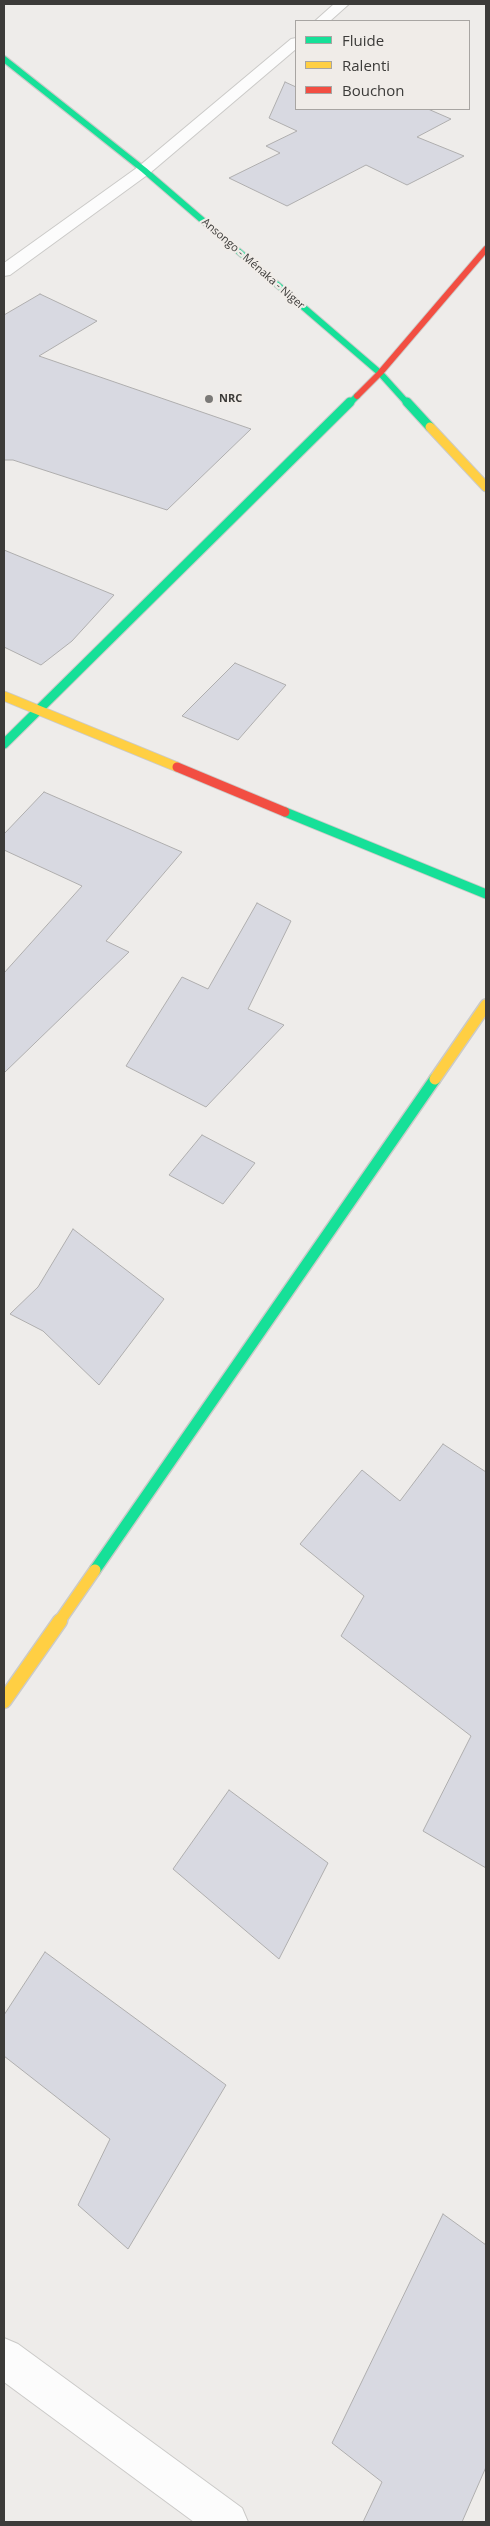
<!DOCTYPE html>
<meta charset="utf-8">
<style>
body{margin:0}
#map{position:relative;width:490px;height:2526px;overflow:hidden;background:#eeecea;font-family:"Open Sans",sans-serif}
canvas{display:block}
.frame{position:absolute;inset:0;border:5px solid #3c3b39;pointer-events:none}
.legend{position:absolute;left:295px;top:20px;width:175px;height:90px;box-sizing:border-box;background:#f0ece8;border:1px solid #a8a5a2;margin:0;padding:6px 9px;list-style:none;font-size:15px;color:#3c3b39}
.legend li{display:flex;align-items:center;gap:10px;height:25px}
.legend b{width:25px;border:1px solid #a8a5a2}
</style>
<div id="map">
<canvas width="490" height="2526"></canvas>
<div class="frame"></div>
<ul class="legend">
<li><b style="height:6px;background:#16e098"></b>Fluide</li>
<li><b style="height:6px;background:#ffcf43"></b>Ralenti</li>
<li><b style="height:6px;background:#f24e42"></b>Bouchon</li>
</ul>
</div>
<script>
const ctx = document.querySelector('canvas').getContext('2d');
ctx.lineJoin = 'round';
function paint(path, color) {
  ctx.fillStyle = color;
  ctx.fill(path, 'evenodd');
}
function toPath(rows) {
  const path = new Path2D();
  for (const r of rows) {
    path.moveTo(r[0], r[1]);
    for (let i = 2; i < r.length; i += 2) path.lineTo(r[i], r[i + 1]);
  }
  return path;
}
function trace(path, color, width, dash) {
  ctx.strokeStyle = color;
  ctx.lineWidth = width;
  ctx.lineCap = dash ? 'butt' : 'round';
  ctx.setLineDash(dash || []);
  ctx.stroke(path);
}
function write(font, color, halo, rows, align = 'center') {
  ctx.font = font + ' "Open Sans",sans-serif';
  ctx.lineWidth = 4.5;
  ctx.setLineDash([]);
  ctx.textBaseline = 'middle';
  ctx.strokeStyle = halo;
  ctx.fillStyle = color;
  for (const [text, x, y, turn = 0] of rows) {
    ctx.save();
    ctx.translate(x, y);
    ctx.rotate((+turn || 0) * Math.PI / 180);
    ctx.textAlign = isNaN(turn) ? turn : align;
    if (halo) ctx.strokeText(text, 0, 0);
    ctx.fillText(text, 0, 0);
    ctx.restore();
  }
}
const building = toPath([
 [285,82,296,87,296,109,428,109,451,119,417,137,464,156,407,185,366,165,287,206,229,178,280,153,266,146,297,131,269,118,285,82],
 [40,294,97,321,39,356,251,429,167,510,13,460,4,460,4,315,40,294],
 [4,550,114,595,72,641,41,665,4,647,4,550],
 [235,663,286,685,238,740,182,716,235,663],
 [44,792,182,852,106,941,129,952,4,1073,4,973,82,886,4,850,4,834,44,792],
 [257,903,291,921,248,1009,284,1025,206,1107,126,1066,182,977,208,989,257,903],
 [202,1135,255,1163,223,1204,169,1175,202,1135],
 [73,1229,164,1299,99,1385,43,1331,10,1314,38,1287,73,1229],
 [443,1444,486,1472,486,1868,423,1831,471,1736,341,1636,364,1596,300,1544,362,1470,400,1501,443,1444],
 [229,1790,328,1863,279,1959,173,1869,229,1790],
 [45,1952,226,2085,128,2249,78,2205,110,2139,4,2056,4,2015,45,1952],
 [443,2214,486,2245,486,2467,462,2522,363,2522,382,2482,332,2443,443,2214]
]);
const street = toPath([
 [334,4,349,4,330,21,315,21,334,4],
 [296,38,296,49,150,173,10,275,4,276,4,263,138,167,291,39,296,38],
 [4,2338,18,2344,242,2508,248,2522,194,2522,4,2382,4,2338]
]);
const fastFar2 = toPath([
 [4,59,144,170,380,373,408,404],
 [349,404,357,396]
]);
const fastFar1 = toPath([
 [407,402,430,427],
 [4,744,350,402],
 [285,812,486,894]
]);
const fast = toPath([
 [95,1570,435,1079]
]);
const slowFar2 = toPath([
 [430,427,486,487],
 [4,696,177,767]
]);
const slowFar1 = toPath([
 [435,1079,486,1005],
 [59,1622,95,1570]
]);
const slow = toPath([
 [4,1701,60,1621]
]);
const jamFar1 = toPath([
 [357,396,380,373,486,249]
]);
const jam = toPath([
 [177,767,285,812]
]);
const markers = [
 [209,399,5,"#7a7977"]
];
const farStreetnames = [
 ["Ansongo - Ménaka - Niger",253,264,41]
];
const farPoinames = [
 ["NRC",219,399]
];
paint(building, '#d8d9e1');
trace(building, '#afaeae', 1);
trace(street, '#cbcac8', 2);
trace(fastFar2, '#cbcac8', 8);
trace(fastFar1, '#cbcac8', 11);
trace(fast, '#cbcac8', 14);
trace(slowFar2, '#cbcac8', 11);
trace(slowFar1, '#cbcac8', 14);
trace(slow, '#cbcac8', 17);
trace(jamFar1, '#cbcac8', 8);
trace(jam, '#cbcac8', 11);
paint(street, '#fcfcfc');
trace(fastFar2, '#16e098', 6);
trace(fastFar1, '#16e098', 9);
trace(fast, '#16e098', 11);
trace(slowFar2, '#ffcf43', 9);
trace(slowFar1, '#ffcf43', 11);
trace(slow, '#ffcf43', 14);
trace(jamFar1, '#f24e42', 6);
trace(jam, '#f24e42', 9);
for (const [x, y, r, color] of markers) {
  const dot = new Path2D();
  dot.arc(x, y, r, 0, 2 * Math.PI);
  ctx.fillStyle = color;
  ctx.fill(dot);
  trace(dot, '#f0ece8', 2);
}
write('11px', '#3c3b39', '#f0ece8', farStreetnames);
write('bold 11px', '#3c3b39', '#f0ece8', farPoinames, 'left');
</script>
